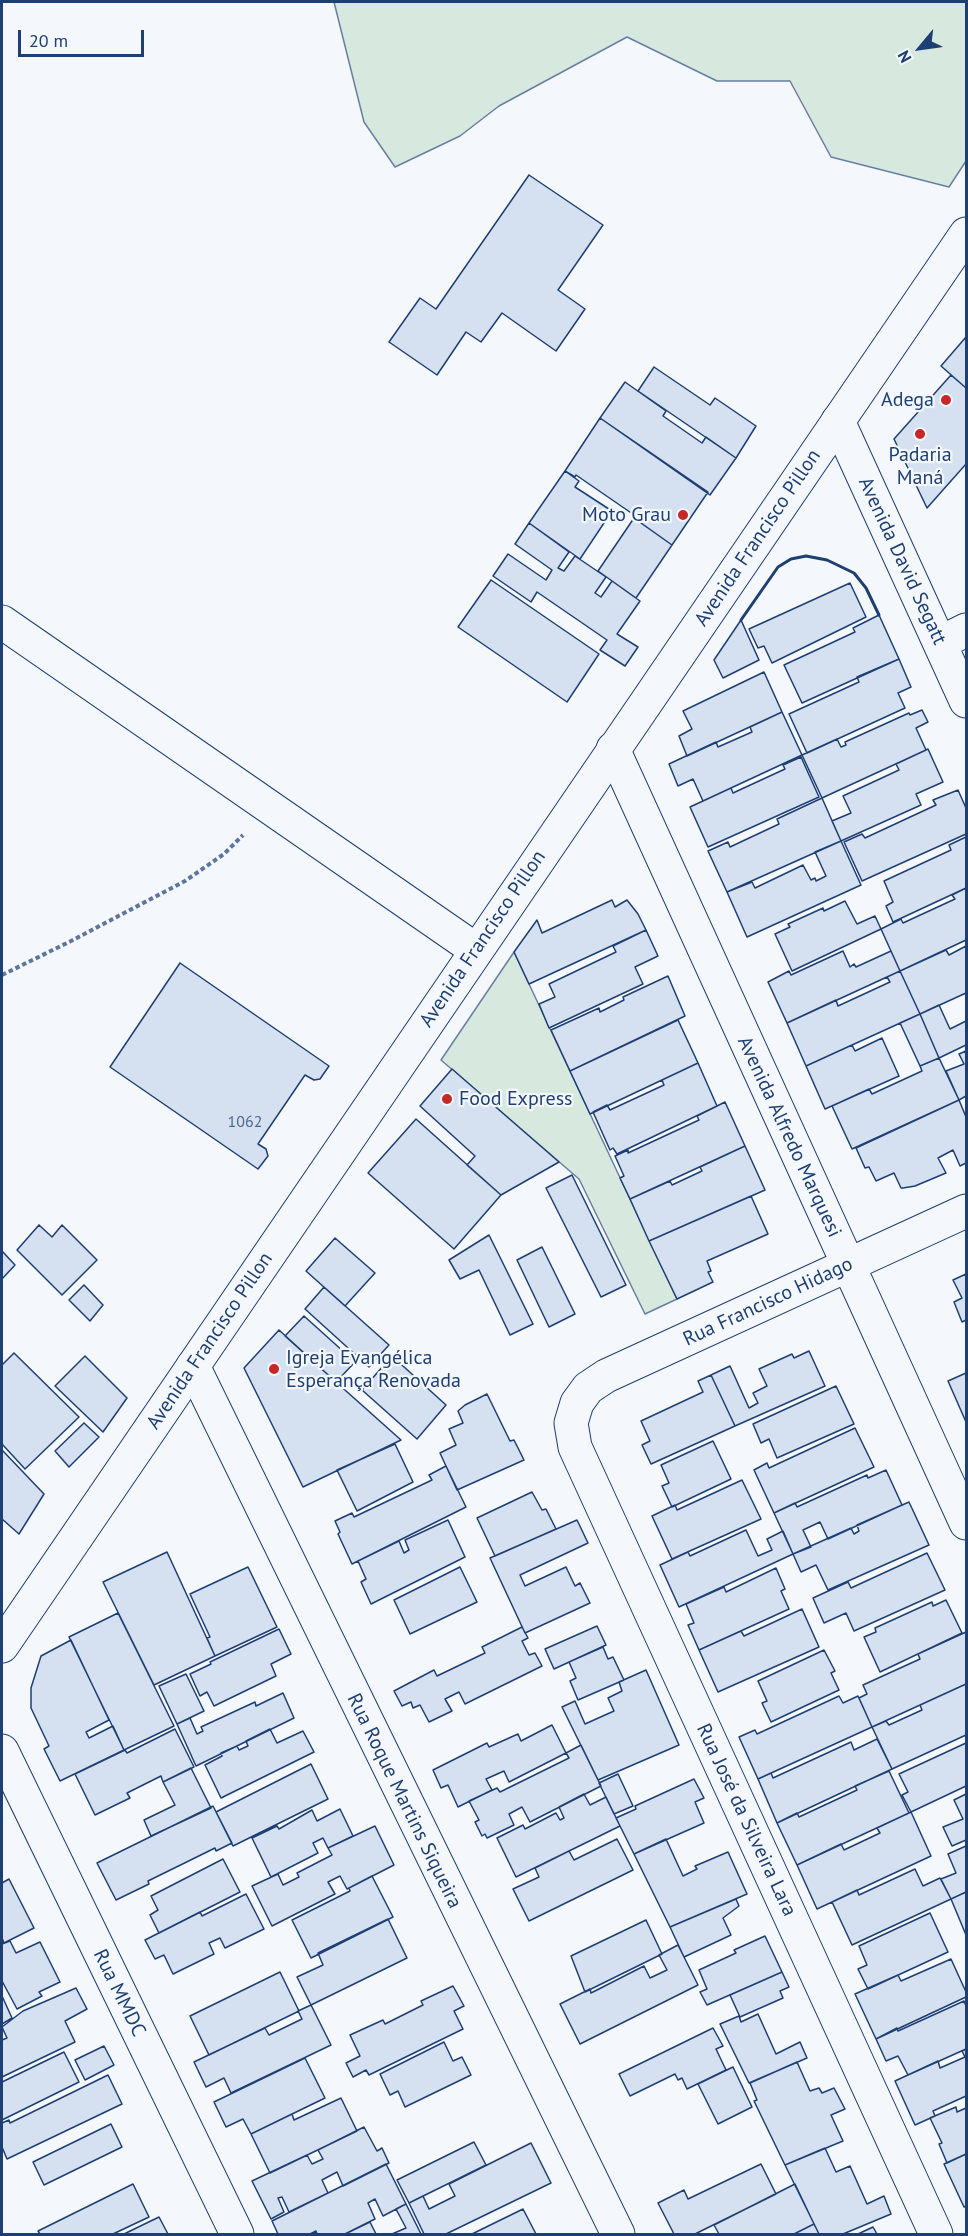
<!DOCTYPE html>
<meta charset="utf-8">
<style>
body{margin:0}
#map{position:relative;width:968px;height:2236px;overflow:hidden;background:#f4f7fb;font-family:"PT Sans",sans-serif}
canvas{display:block}
.frame{position:absolute;inset:0;border:3px solid #1d3f73;pointer-events:none}
.north{position:absolute;left:890px;top:18px;width:60px;height:60px;-webkit-text-stroke:4px #f4f7fb;paint-order:stroke;rotate:241deg;font-size:16px;font-weight:700;line-height:24px;text-align:center;color:#1d3f73}
.north::after{content:'';display:block;margin:auto;width:21px;height:27px;background:#1d3f73;clip-path:polygon(50% 0,100% 100%,50% 72%,0 100%)}
.scale{position:absolute;left:18px;top:30px;width:126px;height:27px;box-sizing:border-box;border:3px solid #1d3f73;border-top:0;padding-left:8px;font-size:18px;line-height:21px;white-space:nowrap;color:#1d3f73;-webkit-text-stroke:4px #f4f7fb;paint-order:stroke}
</style>
<div id="map">
<canvas width="968" height="2236"></canvas>
<div class="frame"></div>
<div class="north">N</div>
<div class="scale">20 m</div>
</div>
<script>
const ctx = document.querySelector('canvas').getContext('2d');
ctx.lineJoin = 'round';
function paint(path, color) {
  ctx.fillStyle = color;
  ctx.fill(path, 'evenodd');
}
function toPath(rows) {
  const path = new Path2D();
  for (const r of rows) {
    path.moveTo(r[0], r[1]);
    for (let i = 2; i < r.length; i += 2) path.lineTo(r[i], r[i + 1]);
  }
  return path;
}
function trace(path, color, width, dash) {
  ctx.strokeStyle = color;
  ctx.lineWidth = width;
  ctx.lineCap = dash ? 'butt' : 'round';
  ctx.setLineDash(dash || []);
  ctx.stroke(path);
}
function write(font, color, halo, rows, align = 'center') {
  ctx.font = font + ' "PT Sans",sans-serif';
  ctx.lineWidth = 4.5;
  ctx.setLineDash([]);
  ctx.textBaseline = 'middle';
  ctx.strokeStyle = halo;
  ctx.fillStyle = color;
  for (const [text, x, y, turn = 0] of rows) {
    ctx.save();
    ctx.translate(x, y);
    ctx.rotate((+turn || 0) * Math.PI / 180);
    ctx.textAlign = isNaN(turn) ? turn : align;
    if (halo) ctx.strokeText(text, 0, 0);
    ctx.fillText(text, 0, 0);
    ctx.restore();
  }
}
const green = toPath([
 [334,2,966,2,966,161,949,187,831,157,790,81,717,81,627,37,499,106,460,136,395,167,364,122,334,2],
 [514,952,677,1299,645,1314,579,1179,441,1060,514,952]
]);
const building = toPath([
 [529,175,603,225,558,290,585,309,556,351,502,313,481,342,466,332,437,375,389,342,420,298,436,309,529,175],
 [966,337,966,388,941,366,966,337],
 [654,367,710,405,715,398,756,426,736,458,638,391,654,367],
 [951,375,966,388,966,464,927,508,894,439,951,375],
 [625,382,666,411,663,416,702,443,706,437,736,458,710,495,600,418,625,382],
 [600,418,708,492,672,545,638,521,640,519,576,475,575,477,565,471,600,418],
 [565,471,579,481,575,487,612,511,580,559,529,523,565,471],
 [634,518,672,545,636,598,598,571,634,518],
 [529,523,569,552,558,568,564,571,575,556,606,577,595,593,601,597,612,581,640,601,617,634,638,647,625,666,600,650,607,640,537,592,531,602,493,576,508,554,546,580,552,570,515,544,529,523],
 [491,580,599,654,567,702,458,627,491,580],
 [850,583,866,617,772,663,764,646,758,648,749,629,850,583],
 [879,615,899,659,802,703,784,665,855,632,853,628,879,615],
 [741,620,759,660,723,678,714,660,741,620],
 [899,659,911,687,898,693,905,708,807,753,789,714,859,682,857,677,899,659],
 [764,672,782,712,687,756,679,736,692,729,683,711,764,672],
 [922,710,928,722,916,728,926,750,822,798,802,755,837,739,841,747,846,745,845,742,909,713,910,715,922,710],
 [782,712,802,755,703,801,693,779,678,786,669,764,716,742,718,747,752,732,750,727,782,712],
 [928,749,943,782,916,794,921,805,841,841,832,821,851,813,843,796,899,770,896,764,928,749],
 [801,757,819,797,708,847,690,807,731,788,733,793,785,769,783,765,801,757],
 [958,790,966,808,966,834,862,881,844,842,862,834,865,838,936,805,933,800,958,790],
 [822,798,841,841,727,892,708,851,728,842,730,847,779,824,777,819,822,798],
 [966,837,966,888,893,922,886,906,893,902,884,881,951,850,949,845,966,837],
 [841,841,861,885,747,937,727,892,752,882,755,888,803,865,811,880,815,878,816,881,826,876,815,852,841,841],
 [966,888,966,940,900,971,881,929,901,919,903,923,955,899,952,895,966,888],
 [612,900,615,907,627,900,638,914,646,930,529,984,514,952,537,920,542,933,612,900],
 [845,901,857,924,875,916,881,929,792,971,775,934,790,927,788,924,823,908,824,911,845,901],
 [646,930,658,956,635,967,643,984,549,1028,539,1004,555,997,549,984,616,952,613,946,646,930],
 [966,946,966,993,920,1014,900,971,946,950,949,955,966,946],
 [843,951,850,967,854,964,856,967,891,951,900,971,787,1023,768,982,789,971,791,975,843,951],
 [180,963,329,1066,320,1079,314,1080,305,1075,258,1144,266,1149,268,1156,258,1169,110,1067,180,963],
 [900,971,920,1014,806,1066,787,1023,836,1000,838,1006,890,982,887,977,900,971],
 [668,976,685,1016,570,1071,551,1030,599,1008,600,1012,624,1000,623,997,668,976],
 [939,1005,950,1029,966,1021,966,1045,939,1058,920,1014,939,1005],
 [920,1014,939,1058,920,1066,900,1023,920,1014],
 [678,1020,698,1063,590,1114,570,1071,678,1020],
 [882,1038,899,1076,825,1109,806,1066,852,1045,855,1051,882,1038],
 [966,1051,966,1096,959,1100,946,1071,964,1064,959,1054,966,1051],
 [939,1058,959,1100,852,1149,832,1106,869,1089,872,1094,922,1071,920,1066,939,1058],
 [698,1063,717,1106,617,1154,613,1148,610,1150,593,1112,607,1105,610,1110,664,1085,662,1080,698,1063],
 [452,1069,559,1162,501,1195,467,1165,475,1156,420,1106,452,1069],
 [959,1100,966,1117,966,1163,960,1166,953,1150,938,1158,946,1173,915,1186,903,1188,901,1188,894,1173,876,1181,869,1167,865,1168,856,1148,959,1100],
 [725,1102,745,1146,630,1199,620,1178,624,1176,615,1156,628,1150,628,1153,699,1120,697,1116,725,1102],
 [416,1119,501,1195,454,1249,368,1173,416,1119],
 [745,1146,765,1190,649,1241,630,1199,670,1181,672,1185,702,1171,700,1167,745,1146],
 [572,1175,626,1285,601,1297,546,1188,572,1175],
 [751,1196,768,1234,707,1261,711,1271,708,1272,713,1282,677,1299,649,1241,751,1196],
 [39,1225,52,1237,62,1225,97,1260,62,1295,17,1250,39,1225],
 [489,1235,533,1324,510,1335,479,1270,460,1279,449,1260,489,1235],
 [335,1238,375,1273,345,1306,306,1271,335,1238],
 [542,1247,575,1314,549,1327,517,1260,542,1247],
 [2,1251,15,1265,2,1279,2,1251],
 [966,1274,966,1320,962,1322,954,1302,962,1298,953,1280,966,1274],
 [84,1285,103,1305,90,1321,69,1300,84,1285],
 [324,1287,389,1345,369,1367,305,1309,324,1287],
 [304,1316,355,1362,336,1382,285,1336,304,1316],
 [279,1330,336,1382,401,1440,303,1487,244,1368,279,1330],
 [809,1351,825,1386,735,1426,711,1375,730,1366,749,1408,758,1403,753,1393,767,1386,759,1369,792,1354,794,1358,809,1351],
 [14,1353,79,1417,25,1469,2,1444,2,1365,14,1353],
 [85,1356,127,1398,103,1432,55,1386,85,1356],
 [392,1356,446,1405,417,1439,362,1390,392,1356],
 [966,1373,966,1422,948,1381,966,1373],
 [711,1375,735,1426,651,1464,642,1445,650,1441,641,1421,703,1392,698,1381,711,1375],
 [836,1386,854,1424,777,1458,769,1439,761,1443,753,1424,836,1386],
 [487,1394,510,1441,514,1440,524,1460,457,1490,440,1453,456,1445,449,1429,463,1423,458,1411,465,1405,487,1394],
 [84,1423,99,1437,69,1467,55,1451,84,1423],
 [855,1428,874,1467,774,1513,754,1470,767,1463,769,1468,855,1428],
 [713,1441,731,1479,672,1507,662,1486,669,1483,661,1465,713,1441],
 [395,1444,413,1482,357,1511,337,1470,395,1444],
 [3,1451,44,1494,19,1534,2,1519,2,1452,3,1451],
 [446,1466,466,1507,352,1564,338,1534,340,1532,335,1521,352,1513,354,1517,432,1480,429,1475,446,1466],
 [886,1470,902,1505,828,1539,820,1522,803,1530,811,1547,793,1554,774,1513,795,1503,797,1507,867,1475,868,1478,886,1470],
 [742,1480,761,1519,672,1559,652,1516,675,1505,677,1510,742,1480],
 [532,1492,542,1510,546,1509,556,1529,495,1556,477,1518,532,1492],
 [909,1502,929,1545,828,1590,816,1565,801,1572,793,1554,851,1528,854,1534,859,1531,857,1525,909,1502],
 [448,1520,465,1557,371,1604,361,1582,366,1579,358,1561,399,1541,404,1553,409,1550,405,1540,448,1520],
 [577,1520,588,1543,520,1575,525,1586,566,1567,575,1586,580,1583,590,1603,525,1633,490,1558,577,1520],
 [746,1530,758,1556,772,1550,767,1539,783,1531,793,1554,679,1607,660,1565,688,1552,690,1556,746,1530],
 [167,1552,215,1656,154,1685,103,1582,167,1552],
 [927,1553,945,1590,854,1631,846,1613,824,1623,813,1598,848,1582,851,1588,927,1553],
 [248,1567,277,1627,215,1656,207,1638,210,1637,190,1594,248,1567],
 [460,1567,477,1602,410,1634,394,1600,460,1567],
 [776,1568,785,1589,781,1591,789,1609,699,1650,688,1625,694,1623,686,1604,724,1587,726,1592,776,1568],
 [946,1600,962,1633,880,1672,864,1637,876,1632,875,1628,932,1602,933,1606,946,1600],
 [802,1609,819,1647,718,1692,699,1650,741,1631,744,1636,802,1609],
 [118,1613,174,1726,124,1750,69,1637,118,1613],
 [597,1626,606,1645,554,1669,545,1649,597,1626],
 [522,1627,528,1638,522,1641,529,1655,535,1653,542,1666,465,1704,459,1692,445,1699,452,1711,429,1722,420,1705,413,1708,411,1702,402,1706,394,1691,434,1670,437,1676,485,1653,482,1647,522,1627],
 [279,1629,291,1654,271,1664,276,1676,214,1706,207,1692,200,1696,190,1674,211,1664,210,1662,279,1629],
 [966,1632,966,1684,872,1727,859,1698,867,1694,863,1685,920,1659,918,1654,966,1632],
 [71,1640,109,1720,86,1732,89,1738,113,1726,124,1750,60,1781,44,1749,49,1746,31,1708,31,1688,41,1656,71,1640],
 [603,1647,608,1659,613,1657,624,1680,578,1700,570,1681,576,1678,569,1662,603,1647],
 [824,1650,835,1671,831,1673,839,1690,771,1722,762,1703,767,1701,758,1681,824,1650],
 [646,1670,679,1745,598,1780,562,1707,575,1701,585,1724,614,1711,608,1698,622,1691,619,1682,646,1670],
 [186,1674,204,1711,177,1724,159,1686,186,1674],
 [966,1684,966,1735,892,1769,872,1727,886,1721,889,1725,922,1710,920,1705,966,1684],
 [283,1693,294,1718,196,1766,177,1724,190,1718,197,1734,203,1731,201,1727,255,1702,256,1706,283,1693],
 [839,1696,843,1703,858,1696,872,1727,758,1779,739,1737,755,1730,757,1734,839,1696],
 [552,1725,566,1753,509,1782,504,1771,486,1779,492,1790,458,1807,448,1785,441,1788,433,1770,487,1743,489,1747,518,1734,521,1741,552,1725],
 [175,1729,194,1767,163,1782,161,1776,127,1793,130,1798,95,1815,75,1774,125,1750,127,1753,175,1729],
 [270,1729,277,1743,303,1731,314,1752,221,1798,205,1765,222,1756,221,1753,237,1746,239,1750,248,1746,246,1741,270,1729],
 [877,1739,892,1769,777,1823,758,1779,771,1773,773,1778,851,1742,854,1750,877,1739],
 [966,1743,966,1786,911,1812,902,1795,908,1792,899,1774,966,1743],
 [581,1745,601,1786,530,1822,522,1807,509,1814,514,1825,487,1838,485,1834,482,1836,475,1822,479,1820,469,1801,497,1788,500,1792,569,1758,566,1753,581,1745],
 [311,1764,328,1799,233,1846,216,1812,311,1764],
 [191,1768,211,1808,151,1836,144,1820,175,1805,163,1782,191,1768],
 [889,1771,909,1813,797,1865,777,1823,797,1813,799,1817,857,1790,855,1786,889,1771],
 [618,1774,633,1806,614,1814,599,1783,618,1774],
 [694,1779,704,1798,695,1802,704,1823,634,1854,616,1818,636,1809,635,1806,694,1779],
 [584,1794,590,1805,606,1797,620,1826,516,1877,497,1838,523,1825,525,1829,556,1813,560,1820,564,1818,559,1807,584,1794],
 [966,1794,966,1840,952,1846,943,1827,963,1819,954,1800,966,1794],
 [213,1806,232,1843,216,1851,215,1848,148,1881,149,1884,116,1900,97,1863,213,1806],
 [340,1809,353,1836,328,1848,323,1838,313,1843,318,1853,271,1877,252,1838,277,1826,279,1829,312,1810,317,1821,340,1809],
 [911,1812,931,1856,817,1909,797,1865,841,1844,844,1850,880,1833,877,1828,911,1812],
 [375,1826,394,1865,347,1889,340,1876,328,1882,335,1894,272,1926,252,1886,278,1874,283,1885,299,1877,297,1873,332,1855,328,1848,375,1826],
 [617,1839,633,1870,529,1921,513,1889,539,1877,535,1868,569,1851,574,1860,617,1839],
 [666,1839,683,1876,697,1869,695,1866,728,1852,747,1894,670,1927,634,1854,666,1839],
 [966,1846,966,1892,951,1899,941,1879,956,1873,948,1854,966,1846],
 [223,1859,240,1892,159,1933,150,1915,158,1910,151,1896,223,1859],
 [915,1869,923,1886,940,1878,951,1899,852,1945,832,1902,857,1890,859,1895,915,1869],
 [372,1876,393,1917,311,1958,292,1920,350,1891,349,1888,372,1876],
 [9,1879,34,1928,4,1943,2,1938,2,1883,9,1879],
 [966,1892,966,1935,951,1899,966,1892],
 [246,1894,264,1929,225,1948,220,1938,209,1943,214,1954,173,1974,164,1955,155,1959,145,1940,200,1912,202,1916,246,1894],
 [736,1899,739,1906,723,1918,731,1935,684,1957,670,1927,736,1899],
 [930,1913,948,1952,868,1989,858,1969,867,1965,859,1946,930,1913],
 [388,1919,407,1958,311,2005,297,1977,323,1965,318,1953,388,1919],
 [646,1920,662,1954,585,1992,571,1956,646,1920],
 [765,1936,782,1972,707,2005,700,1992,707,1989,699,1970,736,1953,734,1950,765,1936],
 [10,1941,16,1953,40,1942,60,1982,39,1992,42,1996,17,2009,2,1981,2,1944,10,1941],
 [678,1945,698,1985,580,2044,560,2004,590,1989,591,1993,644,1966,650,1978,667,1970,659,1955,678,1945],
 [951,1959,966,1992,966,1997,876,2039,855,1994,898,1975,901,1981,951,1959],
 [280,1972,299,2011,209,2055,190,2016,280,1972],
 [782,1972,789,1987,780,1991,783,1998,740,2017,730,1995,782,1972],
 [453,1986,464,2006,454,2011,463,2029,369,2075,366,2070,353,2077,346,2063,360,2056,350,2035,383,2020,385,2024,423,2005,421,2001,453,1986],
 [76,1988,87,2009,65,2021,75,2042,2,2077,2,2040,7,2038,2,2027,23,2011,76,1988],
 [2,1996,12,2018,2,2024,2,1996],
 [964,2001,966,2006,966,2049,908,2075,898,2056,886,2061,876,2039,897,2028,898,2031,964,2001],
 [311,2005,331,2045,231,2093,224,2078,206,2087,194,2062,265,2028,269,2035,302,2019,298,2011,311,2005],
 [758,2014,776,2054,800,2042,807,2058,749,2083,720,2024,739,2016,741,2022,758,2014],
 [713,2028,723,2046,716,2049,726,2070,687,2089,682,2078,678,2080,675,2074,630,2096,619,2074,713,2028],
 [444,2042,453,2061,462,2057,471,2075,405,2107,398,2091,390,2095,380,2074,444,2042],
 [104,2046,114,2065,85,2080,75,2060,104,2046],
 [966,2049,966,2096,933,2111,935,2116,915,2125,895,2081,938,2061,940,2068,965,2057,962,2051,966,2049],
 [64,2052,79,2082,2,2120,2,2082,64,2052],
 [305,2058,325,2098,251,2134,243,2119,226,2127,214,2102,305,2058],
 [797,2062,810,2091,819,2088,822,2093,834,2088,845,2109,831,2115,843,2141,785,2165,754,2101,757,2100,750,2083,797,2062],
 [733,2067,752,2107,718,2124,698,2084,733,2067],
 [108,2075,122,2104,7,2159,2,2147,2,2123,9,2120,10,2123,108,2075],
 [341,2098,357,2131,270,2173,251,2134,292,2114,294,2120,341,2098],
 [956,2107,957,2112,966,2108,966,2154,947,2163,939,2144,942,2143,930,2118,956,2107],
 [111,2124,122,2147,44,2185,33,2162,111,2124],
 [364,2127,377,2151,382,2148,389,2163,343,2186,337,2172,322,2180,328,2193,289,2212,282,2197,278,2198,284,2212,271,2219,252,2181,307,2155,312,2164,323,2159,318,2150,364,2127],
 [474,2142,486,2165,409,2203,397,2180,474,2142],
 [531,2143,551,2183,446,2234,424,2234,409,2203,423,2196,429,2209,455,2196,449,2184,531,2143],
 [825,2148,836,2172,850,2166,867,2204,884,2196,891,2214,843,2234,819,2234,785,2165,825,2148],
 [966,2154,966,2206,964,2207,944,2164,966,2154],
 [386,2164,406,2204,383,2216,375,2199,368,2203,375,2219,345,2234,317,2234,316,2231,310,2234,278,2234,272,2221,386,2164],
 [761,2164,776,2194,695,2234,674,2234,658,2203,684,2190,688,2199,761,2164],
 [133,2184,149,2217,113,2234,40,2234,38,2231,133,2184],
 [795,2184,814,2224,794,2234,719,2234,714,2225,795,2184],
 [406,2204,421,2234,392,2234,406,2228,396,2209,406,2204],
 [523,2209,536,2234,472,2234,523,2209],
 [159,2217,168,2234,124,2234,159,2217],
 [370,2222,376,2234,345,2234,370,2222],
 [814,2224,819,2234,794,2234,814,2224],
 [873,2227,877,2234,858,2234,873,2227]
]);
const path = toPath([
 [2,975,71,941,185,881,224,854,243,835]
]);
const street = toPath([
 [838,421,966,701],
 [2,622,476,950],
 [940,643,966,630],
 [613,749,966,1523],
 [193,1366,618,2234],
 [2,1751,237,2234],
 [936,2234,575,1447,571,1423,577,1403,588,1388,606,1376,966,1211]
]);
const secondary = toPath([
 [2,1646,966,234]
]);
const wall = toPath([
 [741,620,778,567,791,559,806,556,827,560,854,573,866,588,879,615]
]);
const markers = [
 [946,400,6,"#c62828"],
 [920,434,6,"#c62828"],
 [683,515,6,"#c62828"],
 [447,1099,6,"#c62828"],
 [274,1369,6,"#c62828"]
];
const numberNames = [
 ["1062",245,1122]
];
const poiNames = [
 ["Adega",934,400],
 ["Padaria",920,455,"center"],
 ["Maná",920,478,"center"],
 ["Moto Grau",671,515],
 ["Food Express",459,1099,"left"],
 ["Igreja Evangélica",286,1358,"left"],
 ["Esperança Renovada",286,1381,"left"]
];
const streetNames = [
 ["Avenida Francisco Pillon",758,538,-56],
 ["Avenida David Segatt",902,561,65],
 ["Avenida Francisco Pillon",483,939,-56],
 ["Avenida Alfredo Marquesi",789,1137,65],
 ["Rua Francisco Hidago",768,1302,-25],
 ["Avenida Francisco Pillon",210,1341,-56],
 ["Rua Roque Martins Siqueira",404,1801,64],
 ["Rua José da Silveira Lara",746,1820,65],
 ["Rua MMDC",119,1993,64]
];
paint(green, '#d7e8df');
trace(green, '#687fa3', 1.5);
paint(building, '#d5e0f0');
trace(building, '#1d3f73', 1.5);
trace(street, '#1d3f73', 35);
trace(secondary, '#1d3f73', 35);
trace(path, '#5e769c', 4, [4.5, 3]);
trace(street, '#f4f7fb', 33);
trace(secondary, '#f4f7fb', 33);
trace(wall, '#1d3f73', 3);
for (const [x, y, r, color] of markers) {
  const dot = new Path2D();
  dot.arc(x, y, r, 0, 2 * Math.PI);
  ctx.fillStyle = color;
  ctx.fill(dot);
  trace(dot, '#f4f7fb', 2);
}
write('16px', '#4b6792', null, numberNames);
write('20px', '#1d3f73', '#f4f7fb', poiNames, 'right');
write('20px', '#1d3f73', '#f4f7fb', streetNames);
</script>
